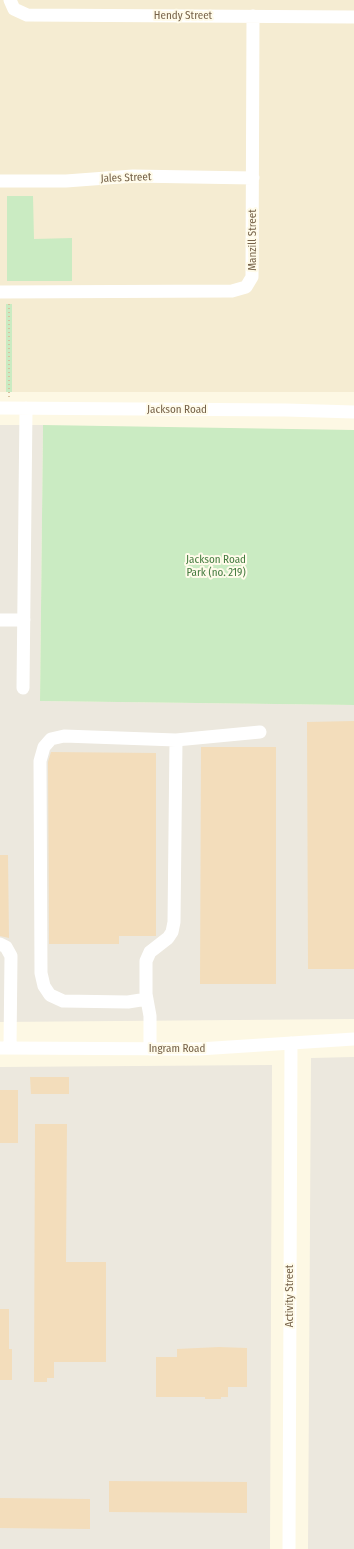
<!DOCTYPE html>
<style>
body{margin:0}
canvas{display:block;background:#fdf8e4}
</style>
<canvas width="354" height="1549"></canvas>
<script>
const ctx = document.querySelector('canvas').getContext('2d');
ctx.lineJoin = 'round';
function paint(path, color) {
  ctx.fillStyle = color;
  ctx.fill(path, 'evenodd');
}
function toPath(rows) {
  const path = new Path2D();
  for (const r of rows) {
    path.moveTo(r[0], r[1]);
    for (let i = 2; i < r.length; i += 2) path.lineTo(r[i], r[i + 1]);
  }
  return path;
}
function trace(path, color, width, dash) {
  ctx.strokeStyle = color;
  ctx.lineWidth = width;
  ctx.lineCap = dash ? 'butt' : 'round';
  ctx.setLineDash(dash || []);
  ctx.stroke(path);
}
function write(font, color, halo, rows, align = 'center') {
  ctx.font = font + ' "Fira Sans Condensed",sans-serif';
  ctx.lineWidth = 4;
  ctx.setLineDash([]);
  ctx.textBaseline = 'middle';
  ctx.strokeStyle = halo;
  ctx.fillStyle = color;
  for (const [text, x, y, turn = 0] of rows) {
    ctx.save();
    ctx.translate(x, y);
    ctx.rotate((+turn || 0) * Math.PI / 180);
    ctx.textAlign = isNaN(turn) ? turn : align;
    if (halo) ctx.strokeText(text, 0, 0);
    ctx.fillText(text, 0, 0);
    ctx.restore();
  }
}
const residential = toPath([
 [0,0,354,0,354,392,12,392,12,305,6,305,6,392,0,392],
 [33,196,33,239,72,281,7,281]
]);
const industrial = toPath([
 [0,425,43,425,40,701,354,705,354,1019,0,1022],
 [354,1057,354,1549,308,1549,311,1058],
 [272,1065,270,1549,0,1549,0,1067]
]);
const green = toPath([
 [7,196,33,196,34,239,72,238,72,281,7,281],
 [6,304,12,304,12,392,6,392],
 [43,425,354,430,354,705,40,701]
]);
const building = toPath([
 [354,721,354,969,308,969,307,722],
 [201,747,276,747,276,984,200,984],
 [51,752,156,753,156,936,119,936,119,944,49,944,48,762],
 [0,855,8,855,9,938,0,936],
 [30,1077,69,1077,69,1094,31,1094],
 [0,1090,18,1090,18,1143,0,1143],
 [35,1124,67,1124,66,1262,106,1262,106,1362,54,1362,54,1378,47,1378,47,1382,34,1382],
 [0,1309,9,1309,9,1349,12,1349,12,1380,0,1380],
 [219,1347,247,1348,247,1387,228,1387,228,1397,221,1397,221,1399,205,1399,205,1397,156,1397,156,1357,177,1357,177,1349],
 [109,1481,247,1482,247,1513,109,1512],
 [0,1498,90,1499,90,1529,0,1528]
]);
const path = toPath([
 [9,397,9,304]
]);
const minor = toPath([
 [10,0,14,9,27,15,354,17],
 [0,181,66,181,133,176,253,178],
 [0,292,232,291,246,287,252,277,253,16],
 [0,408,286,410,354,412],
 [0,620,24,620],
 [23,688,26,408],
 [0,944,6,947,11,956,10,1048],
 [147,999,128,1002,63,1001,50,995,44,986,41,973,40,761,44,747,51,739,64,736,176,740,260,732],
 [0,1048,199,1049,354,1039],
 [150,1049,150,1016,146,994,146,961,150,952,168,938,172,932,174,922,176,740],
 [289,1549,291,1043]
]);
const streetNames = [
 ["Hendy Street",183,16],
 ["Jales Street",126,178,-2],
 ["Manzill Street",253,240,-90],
 ["Jackson Road",177,410],
 ["Ingram Road",177,1049],
 ["Activity Street",290,1296,-90]
];
const parkNames = [
 ["Jackson Road",216,560],
 ["Park (no. 219)",216,573]
];
paint(residential, '#f5ecd2');
paint(industrial, '#ece8de');
paint(green, '#caebc2');
paint(building, '#f3ddbb');
trace(path, '#d8c19e', 2, [1, 3]);
trace(minor, '#fff', 13);
write('11px', '#766249', '#fffbea', streetNames);
write('11px', '#457c40', '#fffbea', parkNames);
</script>
